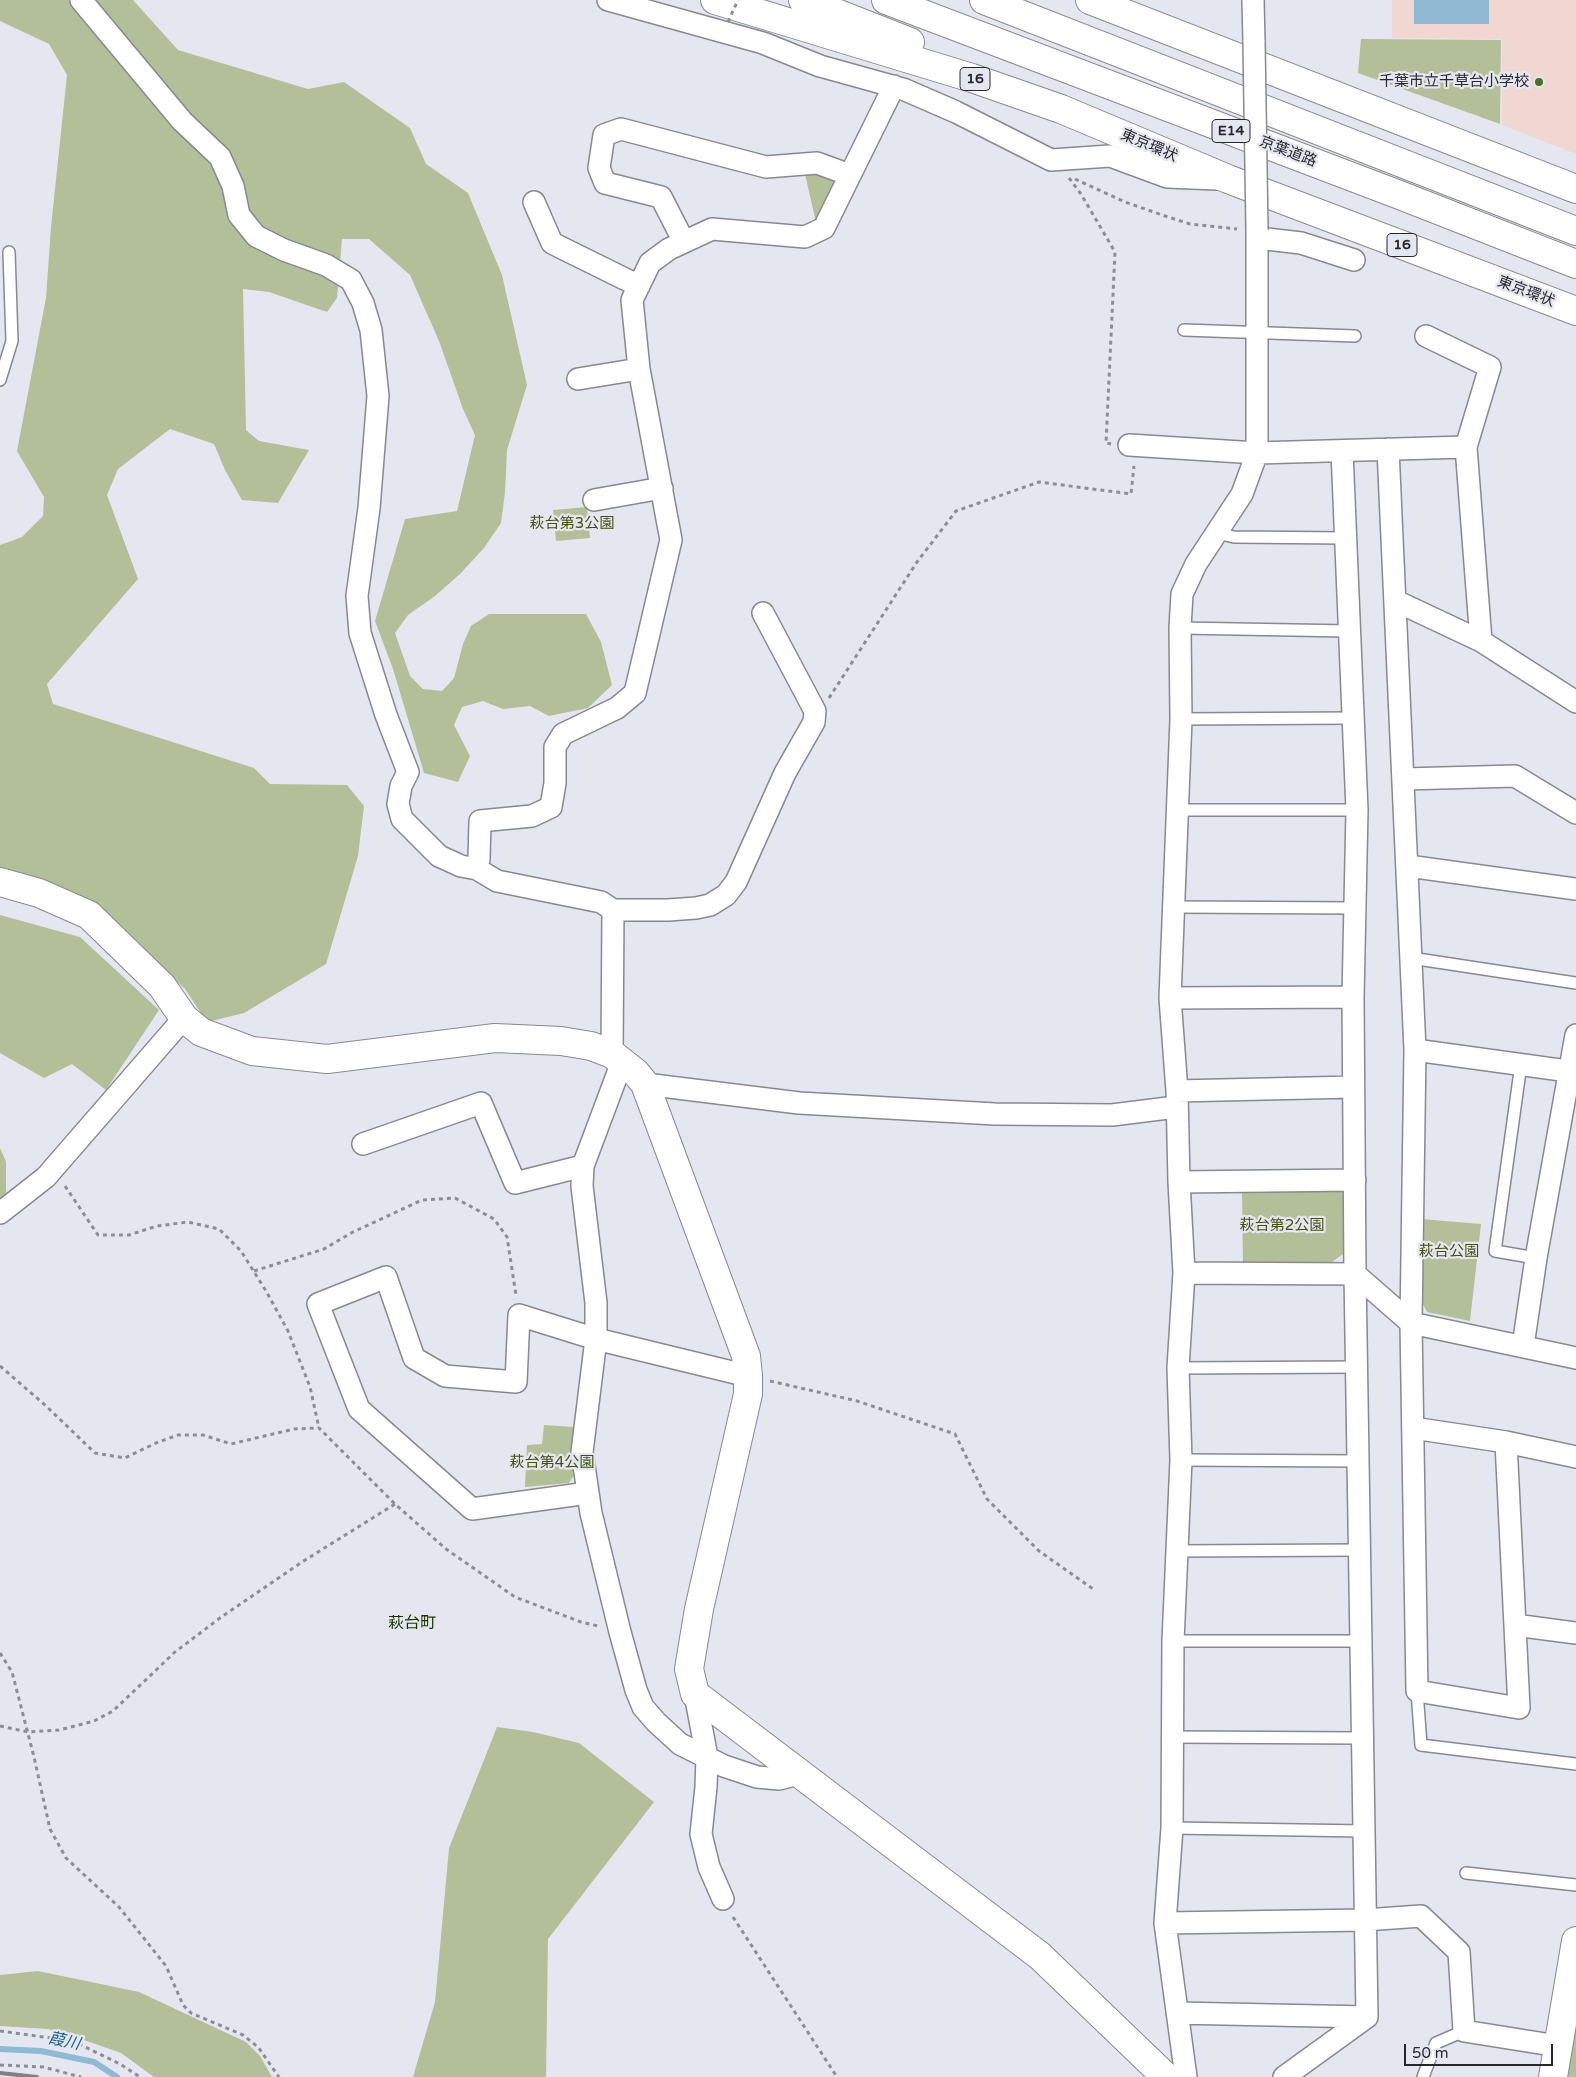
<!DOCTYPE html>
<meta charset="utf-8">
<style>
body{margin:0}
#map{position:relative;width:1576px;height:2077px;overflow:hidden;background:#e5e7f0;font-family:"Varela Round",sans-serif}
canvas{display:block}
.scale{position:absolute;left:1404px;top:2044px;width:149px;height:22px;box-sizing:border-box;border:2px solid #28282c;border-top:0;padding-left:6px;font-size:15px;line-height:18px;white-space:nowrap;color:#28282c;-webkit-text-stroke:4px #e5e7f0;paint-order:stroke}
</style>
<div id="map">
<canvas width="1576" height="2077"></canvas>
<div class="scale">50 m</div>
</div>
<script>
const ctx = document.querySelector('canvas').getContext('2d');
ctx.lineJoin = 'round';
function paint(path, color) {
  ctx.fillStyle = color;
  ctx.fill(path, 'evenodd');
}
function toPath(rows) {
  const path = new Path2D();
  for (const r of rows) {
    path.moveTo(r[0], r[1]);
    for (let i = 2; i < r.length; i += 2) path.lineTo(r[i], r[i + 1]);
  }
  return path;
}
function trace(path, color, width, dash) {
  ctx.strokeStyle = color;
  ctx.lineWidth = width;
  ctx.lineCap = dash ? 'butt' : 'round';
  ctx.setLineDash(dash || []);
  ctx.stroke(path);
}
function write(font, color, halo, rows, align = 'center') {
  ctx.font = font + ' "Varela Round","Noto Sans JP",sans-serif';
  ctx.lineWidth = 4.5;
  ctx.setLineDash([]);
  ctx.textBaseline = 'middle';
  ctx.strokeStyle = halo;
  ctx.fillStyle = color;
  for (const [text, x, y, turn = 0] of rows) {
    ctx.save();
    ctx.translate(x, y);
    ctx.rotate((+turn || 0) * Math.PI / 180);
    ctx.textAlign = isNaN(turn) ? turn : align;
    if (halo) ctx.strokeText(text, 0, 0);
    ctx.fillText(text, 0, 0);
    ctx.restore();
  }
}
const education = toPath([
 [1392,0,1576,0,1576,154,1502,125,1502,39,1392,38]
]);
const green = toPath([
 [0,0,133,0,178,50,308,89,344,82,410,128,426,164,468,193,502,275,527,385,507,450,505,492,501,523,484,548,460,574,435,596,408,615,395,633,410,676,423,689,442,691,454,678,463,644,471,626,489,614,586,614,601,642,612,685,588,708,549,716,530,706,503,709,483,701,462,707,454,725,470,756,458,782,424,773,393,669,375,621,405,519,457,511,475,435,463,409,439,341,410,275,369,239,342,239,337,298,327,312,269,292,243,289,246,430,259,441,309,450,278,503,242,500,225,470,214,444,170,429,118,469,107,495,138,579,47,684,53,704,254,768,270,784,347,785,364,806,358,856,326,964,244,1013,207,1022,185,989,119,927,0,875,0,545,22,537,43,516,44,497,17,451,46,298,51,227,67,75,49,44,0,21],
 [1361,39,1501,40,1500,124,1358,73],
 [805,174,825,174,841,179,817,227],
 [587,507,590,538,556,541,553,510],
 [0,915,80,937,159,1010,106,1090,72,1064,44,1078,0,1053],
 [0,1148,6,1162,6,1193,0,1198],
 [1343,1185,1343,1254,1329,1264,1243,1269,1242,1187],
 [1421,1219,1481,1224,1470,1321,1427,1312,1422,1302],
 [544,1425,574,1427,574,1475,569,1483,525,1487,527,1445,542,1444],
 [497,1727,533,1732,579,1743,654,1802,548,1939,546,2077,413,2077,435,2002,449,1848],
 [38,1971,139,1992,246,2042,260,2056,272,2077,154,2077,121,2053,84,2040,48,2029,0,2026,0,1975],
 [1576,2001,1576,2077,1563,2077]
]);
const water = toPath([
 [1414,0,1489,0,1489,24,1414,24]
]);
const stream = toPath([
 [0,2049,41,2051,94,2062,117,2077]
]);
const path = toPath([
 [1069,178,1081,194,1115,252,1106,443,1111,444],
 [1075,179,1125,202,1168,217,1190,224,1237,229],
 [829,698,917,562,956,511,1039,482,1131,494,1134,466],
 [65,1186,98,1235,129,1235,157,1226,188,1222,219,1229,241,1251,266,1291,288,1331,310,1387,319,1428],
 [254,1271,324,1249,351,1233,422,1200,455,1198,494,1219,507,1237,516,1295],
 [0,1366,45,1405,95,1453,125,1458,156,1443,178,1435,203,1435,231,1444,294,1429,319,1428,395,1504,446,1549,515,1597,581,1622,598,1626],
 [770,1381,857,1401,955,1434,987,1499,1039,1551,1093,1589],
 [0,1653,12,1672,34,1757,50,1829,66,1858,119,1907,166,1966,183,2005,191,2013,243,2035,258,2047,279,2077],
 [0,1726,28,1732,59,1730,94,1721,113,1711,175,1652,220,1618,302,1562,395,1504],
 [733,1917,837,2077],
 [0,2031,73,2041,120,2064,140,2077],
 [0,2065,43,2067,81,2077]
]);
const lane = toPath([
 [1184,330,1355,336],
 [0,380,12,341,9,252],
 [1217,533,1234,537,1345,538],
 [1180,628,1349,631],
 [1181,719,1353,718],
 [1178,810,1357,810],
 [1174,907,1356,908],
 [1411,958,1576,983],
 [1521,1064,1495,1251,1536,1258],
 [1178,1368,1356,1367],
 [1181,1460,1358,1461],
 [1176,1551,1359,1550],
 [1173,1641,1360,1641],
 [1417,1691,1421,1745,1576,1764],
 [1171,1737,1361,1738],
 [1172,1828,1364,1831],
 [1466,1873,1576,1885],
 [1423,2077,1436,2043,1464,2031]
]);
const street = toPath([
 [81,0,182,121,220,157,233,186,239,215,256,236,284,250,326,265,351,280,363,303,371,330,378,396,369,508,357,596,360,633,386,715,408,772,401,786,398,804,402,819,439,856,461,866,477,869],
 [608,0,763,43,820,66,903,89,956,112,1051,160,1110,156,1167,177,1217,179],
 [1253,0,1254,42],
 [534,202,552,243,639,286],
 [1258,238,1301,243,1354,260],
 [684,242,661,197,605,183,599,168,604,135,621,129,766,167,817,163,850,175],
 [1426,336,1490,367,1466,447,1481,641],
 [578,379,639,369],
 [1129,445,1257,453,1466,447],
 [1388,449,1415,1050,1411,1323,1417,1691,1519,1708,1506,1442],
 [1342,451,1357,810,1353,997,1355,1274,1367,2017],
 [594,500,662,488],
 [1396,601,1481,641,1576,702],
 [1404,779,1515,776,1576,813],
 [1408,866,1576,889],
 [613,910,668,910,696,908,710,905,726,895,736,882,785,773,814,722,815,711,763,613],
 [1170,998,1353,997],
 [1415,1050,1576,1072],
 [612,1054,613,910,601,902,497,881,477,869,479,859,480,821,532,816,551,807,555,783,555,747,563,734,617,708,635,693,671,540,639,369,632,300,650,263,669,249,712,229,805,237,824,228,894,86],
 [622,1062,583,1166,582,1186,596,1303,596,1339,582,1452,591,1513,620,1632,636,1690,643,1707,656,1722,680,1744,724,1766,757,1777,779,1779,798,1774],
 [645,1084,799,1103,995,1114,1112,1115,1176,1107],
 [1177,1091,1353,1087],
 [363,1144,481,1103,515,1183,583,1166],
 [1179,1182,1355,1180],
 [0,1213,46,1177,184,1018],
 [1184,1273,1355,1274,1411,1323,1576,1358],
 [1523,1346,1536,1258,1576,1035],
 [1413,1428,1506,1442,1576,1457],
 [588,1493,472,1509,359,1409,318,1304,386,1277,414,1358,445,1376,516,1382,519,1315,596,1339,748,1376],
 [1515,1625,1576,1633],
 [695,1694,707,1757,706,1787,701,1834,709,1867,723,1899],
 [1165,1923,1365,1920,1421,1916,1459,1952,1464,2031,1558,2046],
 [1177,2013,1367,2017],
 [1186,2077,1165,1923,1172,1828,1173,1641,1181,1460,1178,1368,1184,1273,1179,1182,1177,1091,1170,998,1181,719,1180,628,1182,594,1196,564,1242,494,1257,453,1257,230],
 [1284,2077,1367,2017]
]);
const secondary = toPath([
 [0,882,39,893,89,915,162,986,184,1018,201,1032,252,1051,327,1059,495,1038,561,1041,591,1046,612,1054,636,1073,645,1084,746,1356,748,1376,748,1394,699,1609,689,1669,695,1694,1040,1956,1166,2077],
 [1553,2077,1576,1941]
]);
const highway = toPath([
 [715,0,972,78,1061,109,1228,179,1576,311],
 [803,0,910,42],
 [886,0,1397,194,1576,264],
 [984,0,1576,231],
 [1090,0,1576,189]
]);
const rail = toPath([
 [0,2073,37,2077]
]);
const pathBridge = toPath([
 [728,22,738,0]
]);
const streetBridge = toPath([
 [1254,42,1257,230]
]);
const markers = [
 [1539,82,5,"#4a7029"]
];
const shields = [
 [975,79,30],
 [1231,131,38],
 [1402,245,30]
];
const shieldNames = [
 ["16",975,79],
 ["E14",1231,131],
 ["16",1402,245]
];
const poiNames = [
 ["千葉市立千草台小学校",1529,82]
];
const streetNames = [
 ["東京環状",1149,146,23],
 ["京葉道路",1288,152,21],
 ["東京環状",1526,292,21]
];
const parkNames = [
 ["萩台第3公園",572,524],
 ["萩台第2公園",1282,1226],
 ["萩台公園",1449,1252],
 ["萩台第4公園",552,1463]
];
const neighbourhoodNames = [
 ["萩台町",412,1624]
];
const waterNames = [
 ["葭川",64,2042,12]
];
paint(education, '#f1d7d1');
paint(green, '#b3bf98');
paint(water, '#90b9d4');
trace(stream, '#90b9d4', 6);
trace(lane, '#878991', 14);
trace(street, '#878991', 24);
trace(secondary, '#878991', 30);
trace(highway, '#878991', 30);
trace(path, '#8d8e95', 3, [4, 4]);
trace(lane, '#fff', 11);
trace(street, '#fff', 21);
trace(secondary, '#fff', 28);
trace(highway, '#fff', 28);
trace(rail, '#7f8087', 4);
trace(streetBridge, '#878991', 24, []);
trace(pathBridge, '#8d8e95', 3, [4, 4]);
trace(streetBridge, '#fff', 21);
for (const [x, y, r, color] of markers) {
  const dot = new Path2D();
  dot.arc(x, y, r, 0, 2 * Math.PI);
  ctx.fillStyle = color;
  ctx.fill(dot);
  trace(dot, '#e5e7f0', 2);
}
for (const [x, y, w] of shields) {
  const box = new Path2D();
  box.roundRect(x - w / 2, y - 11.5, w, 23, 4);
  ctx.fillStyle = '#e5e7f0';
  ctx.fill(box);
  trace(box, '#28282c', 1);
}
write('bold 14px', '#28282c', null, shieldNames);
write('15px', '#28282c', '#e5e7f0', poiNames, 'right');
write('15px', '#28282c', '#e5e7f0', streetNames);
write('15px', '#425111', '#e5e7f0', parkNames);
write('16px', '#193200', '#e5e7f0', neighbourhoodNames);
write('italic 16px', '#185e82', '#e5e7f0', waterNames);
</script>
